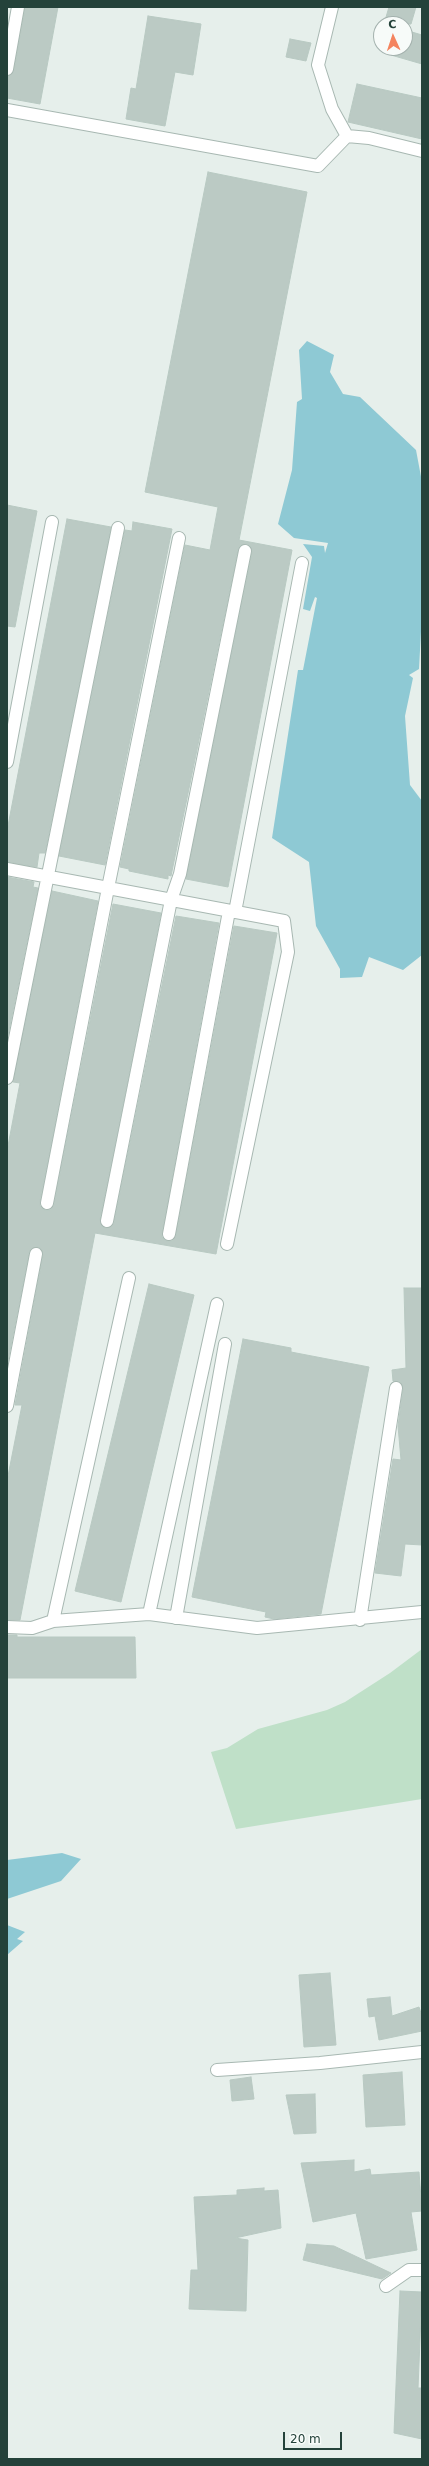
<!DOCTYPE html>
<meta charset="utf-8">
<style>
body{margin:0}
#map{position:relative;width:429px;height:2466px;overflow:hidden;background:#e6efeb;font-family:"DejaVu Sans",sans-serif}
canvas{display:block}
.frame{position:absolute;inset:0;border:8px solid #24423a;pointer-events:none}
.north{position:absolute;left:373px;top:16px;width:40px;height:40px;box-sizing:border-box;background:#f7fbf9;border:1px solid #a3b1ad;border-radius:50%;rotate:357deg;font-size:11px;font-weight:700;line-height:16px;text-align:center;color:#24423a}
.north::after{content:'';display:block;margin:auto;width:14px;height:18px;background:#f4845f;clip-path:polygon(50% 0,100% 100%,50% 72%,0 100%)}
.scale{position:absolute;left:283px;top:2432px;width:59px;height:18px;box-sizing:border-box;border:2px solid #24423a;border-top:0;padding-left:5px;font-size:12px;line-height:14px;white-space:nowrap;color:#24423a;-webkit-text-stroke:3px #f7fbf9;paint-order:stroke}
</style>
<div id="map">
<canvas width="429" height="2466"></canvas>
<div class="frame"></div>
<div class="north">С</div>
<div class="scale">20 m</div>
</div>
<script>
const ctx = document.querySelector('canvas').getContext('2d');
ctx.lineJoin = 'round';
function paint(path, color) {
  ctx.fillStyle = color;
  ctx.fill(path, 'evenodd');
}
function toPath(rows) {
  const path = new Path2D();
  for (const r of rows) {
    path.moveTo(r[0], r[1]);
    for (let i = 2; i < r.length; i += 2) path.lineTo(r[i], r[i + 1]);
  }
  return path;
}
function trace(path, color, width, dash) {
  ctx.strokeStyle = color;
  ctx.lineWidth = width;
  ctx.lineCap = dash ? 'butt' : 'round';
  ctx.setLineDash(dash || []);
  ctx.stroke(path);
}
const green = toPath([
 [422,1649,422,1799,236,1829,211,1752,227,1748,258,1729,327,1710,345,1702,390,1673]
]);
const water = toPath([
 [307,341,334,355,330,372,343,394,360,397,416,450,422,482,422,613,419,669,409,675,413,678,405,716,410,785,422,801,422,955,403,970,369,957,362,977,340,978,340,969,316,926,309,862,272,838,298,670,303,670,317,598,315,597,310,611,303,609,312,557,303,544,324,546,325,553,328,543,294,538,278,524,292,470,297,402,302,399,299,350],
 [62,1853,81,1859,61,1881,7,1899,7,1860],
 [7,1925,25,1932,17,1939,23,1941,7,1955]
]);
const building = toPath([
 [25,7,58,7,40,104,7,98,7,76,14,70,25,7],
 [389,7,416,7,411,24,384,24,389,7],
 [148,16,201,24,193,75,175,72,165,126,126,119,131,88,136,89,148,16],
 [405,30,422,35,422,64,391,55,393,48,405,48,405,30],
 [290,39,311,43,306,61,286,57,290,39],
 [357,84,422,98,422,139,348,122,357,84],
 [208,172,307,192,239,540,292,550,228,887,186,879,252,552,250,546,246,544,240,546,238,550,171,876,168,875,168,879,129,871,129,869,120,867,185,545,210,550,218,507,145,492,208,172],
 [7,505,37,511,15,627,7,626,7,505],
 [67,519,111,527,45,853,39,853,37,867,7,862,7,831,67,519],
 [133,522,172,529,105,865,59,856,125,530,132,531,133,522],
 [7,877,34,882,33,887,38,888,7,1040,7,877],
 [52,891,98,901,40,1202,40,1206,45,1210,50,1210,54,1204,113,904,161,913,100,1220,102,1226,106,1228,112,1226,114,1222,176,916,219,923,162,1233,162,1237,167,1241,172,1241,176,1235,234,926,277,933,216,1254,95,1233,20,1620,7,1620,7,1481,22,1405,15,1405,43,1255,41,1249,37,1247,31,1249,29,1253,7,1366,7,1151,20,1083,13,1082,52,891],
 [149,1284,194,1295,121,1602,75,1591,149,1284],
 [404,1288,422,1288,422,1545,405,1544,401,1576,375,1573,393,1459,401,1460,398,1426,403,1389,400,1382,393,1381,392,1370,406,1368,404,1288],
 [243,1339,291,1348,291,1352,369,1367,321,1614,274,1619,265,1617,266,1612,192,1597,243,1339],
 [7,1635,17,1635,17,1637,135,1637,136,1678,7,1678,7,1635],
 [330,1973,336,2045,304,2047,299,1975,330,1973],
 [390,1997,392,2016,419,2007,422,2016,422,2031,379,2040,375,2016,369,2017,367,1999,390,1997],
 [402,2072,405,2125,366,2127,363,2075,402,2072],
 [251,2077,254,2099,232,2101,230,2080,251,2077],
 [315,2094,316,2133,294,2134,286,2095,315,2094],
 [354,2160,354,2172,370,2169,371,2175,419,2172,422,2211,411,2212,417,2250,366,2259,356,2213,313,2222,301,2163,354,2160],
 [264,2188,264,2191,278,2190,281,2228,235,2238,248,2240,246,2311,189,2309,191,2270,198,2270,194,2197,237,2195,237,2190,264,2188],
 [307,2244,334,2246,391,2273,382,2279,303,2260,307,2244],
 [400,2291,422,2292,418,2388,422,2388,422,2439,394,2433,400,2291]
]);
const minor = toPath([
 [7,69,18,7],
 [7,110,318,166,347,136,332,109,318,65,332,7],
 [347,136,369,138,422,151],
 [7,762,52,522],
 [7,869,284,921,288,952,227,1244],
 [235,912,302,563],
 [7,1078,118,528],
 [47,1203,108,888,179,538],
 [107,1221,171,900,180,874,245,551],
 [169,1234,229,911],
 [129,1278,53,1621,149,1614,257,1628,422,1612],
 [7,1406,36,1254],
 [149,1614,217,1304],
 [176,1618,225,1344],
 [360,1620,396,1388],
 [7,1627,32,1628,53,1621],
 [217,2070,320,2063,422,2052],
 [386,2286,409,2270,422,2270]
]);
paint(green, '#bfe0c8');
paint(water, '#8ec9d4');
paint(building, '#bbcac4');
trace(building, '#b8c9c2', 1);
trace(minor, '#a8b8b2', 14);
trace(minor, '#fff', 12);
</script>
